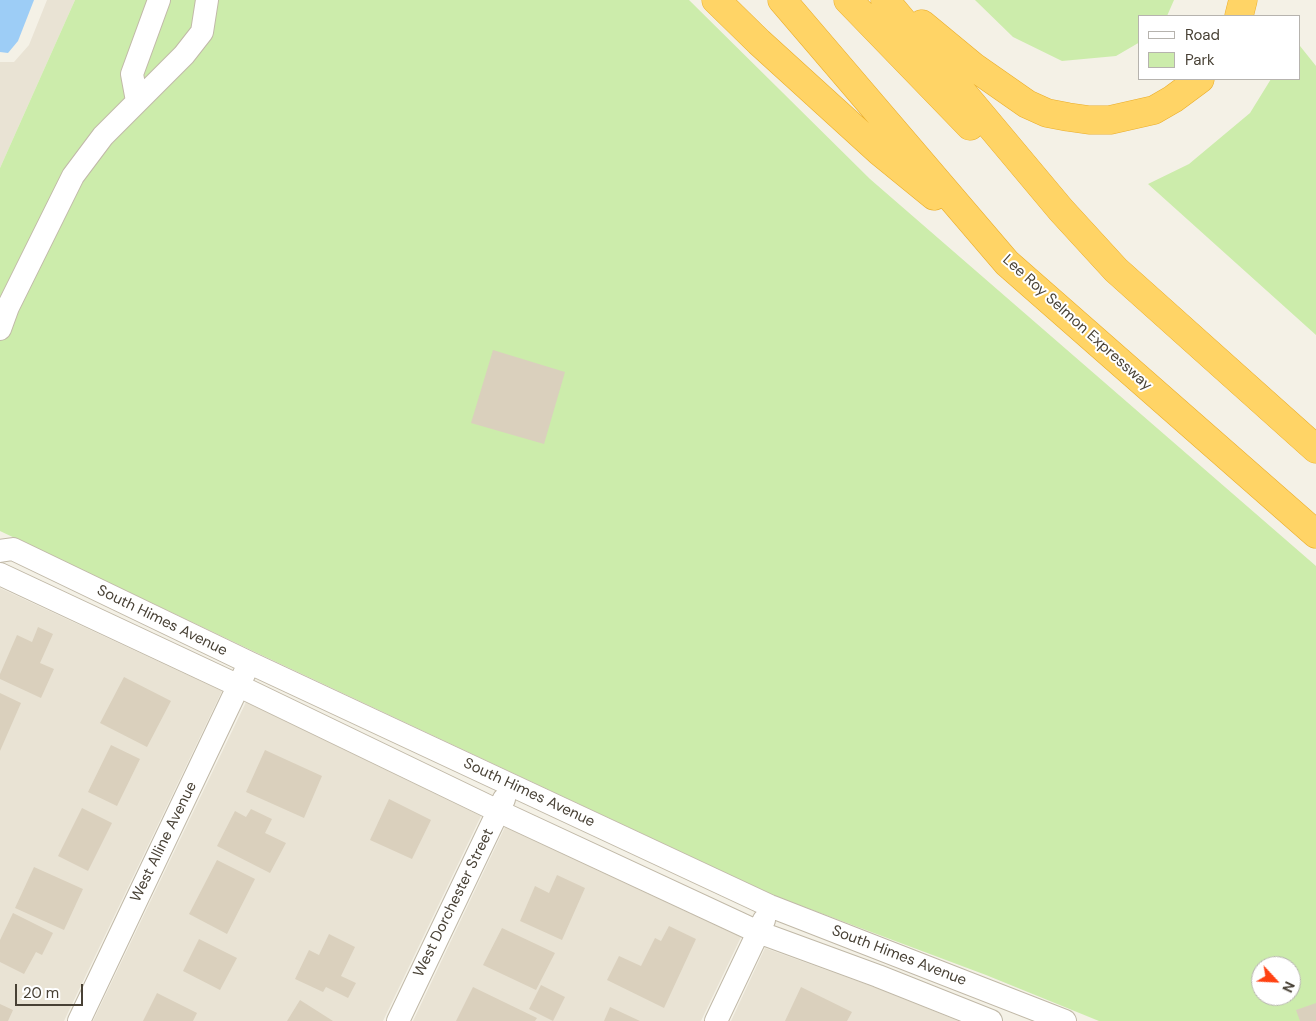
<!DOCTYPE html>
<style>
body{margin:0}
#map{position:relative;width:1316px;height:1021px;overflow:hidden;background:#f4f1e6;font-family:"DM Sans",sans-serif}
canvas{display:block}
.legend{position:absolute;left:1138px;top:15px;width:162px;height:65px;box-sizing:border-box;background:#fff;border:1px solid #b6b3ae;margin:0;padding:6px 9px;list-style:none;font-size:15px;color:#484135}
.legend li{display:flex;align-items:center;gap:10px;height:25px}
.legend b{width:25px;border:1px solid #b6b3ae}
.north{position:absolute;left:1251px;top:956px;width:50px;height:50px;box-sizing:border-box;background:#fff;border:1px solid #b6b3ae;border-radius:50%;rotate:115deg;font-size:14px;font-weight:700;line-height:20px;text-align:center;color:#484135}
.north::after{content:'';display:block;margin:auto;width:18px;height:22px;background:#ff4212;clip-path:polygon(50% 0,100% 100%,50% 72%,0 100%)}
.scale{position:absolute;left:15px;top:984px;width:68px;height:22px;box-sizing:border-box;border:2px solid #484135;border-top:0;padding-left:6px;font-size:15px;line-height:18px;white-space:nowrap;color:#484135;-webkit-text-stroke:4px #fff;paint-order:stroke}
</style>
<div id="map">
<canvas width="1316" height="1021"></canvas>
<ul class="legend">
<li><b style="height:6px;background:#fff"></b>Road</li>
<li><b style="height:14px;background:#ccecab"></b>Park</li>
</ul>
<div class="north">N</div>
<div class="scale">20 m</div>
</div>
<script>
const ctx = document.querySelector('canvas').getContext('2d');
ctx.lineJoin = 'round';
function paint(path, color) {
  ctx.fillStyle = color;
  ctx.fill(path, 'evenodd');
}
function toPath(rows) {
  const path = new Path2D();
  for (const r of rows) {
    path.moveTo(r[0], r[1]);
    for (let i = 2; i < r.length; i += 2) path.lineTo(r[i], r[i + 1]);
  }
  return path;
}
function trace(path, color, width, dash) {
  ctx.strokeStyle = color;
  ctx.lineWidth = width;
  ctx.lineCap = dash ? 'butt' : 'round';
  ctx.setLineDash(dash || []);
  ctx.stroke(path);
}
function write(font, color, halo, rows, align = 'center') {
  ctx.font = font + ' "DM Sans",sans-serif';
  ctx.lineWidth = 4;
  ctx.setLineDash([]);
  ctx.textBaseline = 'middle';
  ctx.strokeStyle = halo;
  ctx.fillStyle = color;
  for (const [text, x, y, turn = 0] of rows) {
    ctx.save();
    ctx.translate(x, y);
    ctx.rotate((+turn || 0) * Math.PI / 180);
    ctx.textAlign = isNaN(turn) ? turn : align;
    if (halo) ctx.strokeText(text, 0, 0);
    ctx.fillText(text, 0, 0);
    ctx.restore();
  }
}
const residential = toPath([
 [47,0,75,0,0,168,0,62,14,62,29,45],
 [0,588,222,691,64,1021,0,1021],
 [246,702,481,816,383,1021,93,1021],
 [505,827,741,937,701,1021,413,1021],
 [765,948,874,987,959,1021,731,1021]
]);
const green = toPath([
 [75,0,689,0,870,179,1316,566,1316,1021,1099,1021,986,975,775,896,255,652,0,531,0,168],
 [1261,966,1291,966,1291,996,1261,996],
 [975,0,1174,0,1167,16,1140,16,1140,42,1116,56,1062,61,1013,37],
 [1300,46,1316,66,1316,335,1148,184,1189,164,1250,113,1271,79,1300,79]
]);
const water = toPath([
 [0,0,34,0,18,41,8,53,0,52]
]);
const building = toPath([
 [493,350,565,372,544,444,471,423],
 [38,627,53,634,40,663,54,669,41,698,0,679,0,674,17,635,32,642],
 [124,677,171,701,147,747,100,723],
 [0,693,21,703,0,751],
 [111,745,140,759,117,806,88,792],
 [265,750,322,776,304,818,246,792],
 [389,799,431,820,412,859,370,840],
 [82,808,112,823,88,871,58,856],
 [251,809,272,819,265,833,286,843,270,873,217,846,235,811,246,817],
 [217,860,255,879,227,934,189,914],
 [34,867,83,889,64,930,15,908],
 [557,875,585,888,562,940,520,921,535,886,549,893],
 [13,913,53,933,42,955,36,952,24,974,0,962,0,940],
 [669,926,696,939,664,1008,607,980,619,956,641,966,655,938,661,941],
 [502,928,555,953,536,990,483,965],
 [329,934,355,947,341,976,356,983,348,998,326,987,323,992,295,979,309,950,319,955],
 [199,939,237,958,220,990,183,971],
 [541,985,565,997,553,1021,529,1009],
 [473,987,537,1018,535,1021,456,1021],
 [801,987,852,1012,847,1021,785,1021],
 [157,993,197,1013,193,1021,143,1021],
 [300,1000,333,1021,287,1021],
 [1316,1003,1316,1021,1300,1021,1296,1010],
 [0,1004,13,1010,8,1021,0,1021],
 [610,1007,640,1021,604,1021]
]);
const minor = toPath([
 [137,101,132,74,159,0],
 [0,329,8,307,73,176,103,136,184,55,202,32,207,0],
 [0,551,13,549,250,663,770,906,1065,1021],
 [0,574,239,686,498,811,758,932,878,976,991,1021],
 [79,1021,245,672],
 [398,1021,504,799],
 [716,1021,764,920]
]);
const highway = toPath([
 [716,0,759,42,880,152,934,196],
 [782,0,1007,263,1316,534],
 [848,0,970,126],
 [885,0,1061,210,1116,270,1316,449],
 [1239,16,1243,0],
 [922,24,974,67,1027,104,1047,113,1068,117,1089,120,1110,120,1154,110,1173,99,1200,79]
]);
const streetNames = [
 ["Lee Roy Selmon Expressway",1077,323,42],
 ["South Himes Avenue",162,621,26],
 ["South Himes Avenue",529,793,25],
 ["West Alline Avenue",164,842,-64],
 ["West Dorchester Street",454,903,-64],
 ["South Himes Avenue",899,956,21]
];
paint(residential, '#e9e3d4');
paint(green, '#ccecab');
paint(water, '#9dcdf6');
paint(building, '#dad0bd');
trace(minor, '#c1b9a8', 24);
trace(highway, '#eaad2a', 29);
trace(minor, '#fff', 22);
trace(highway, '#ffd466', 28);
write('15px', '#484135', '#fff', streetNames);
</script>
